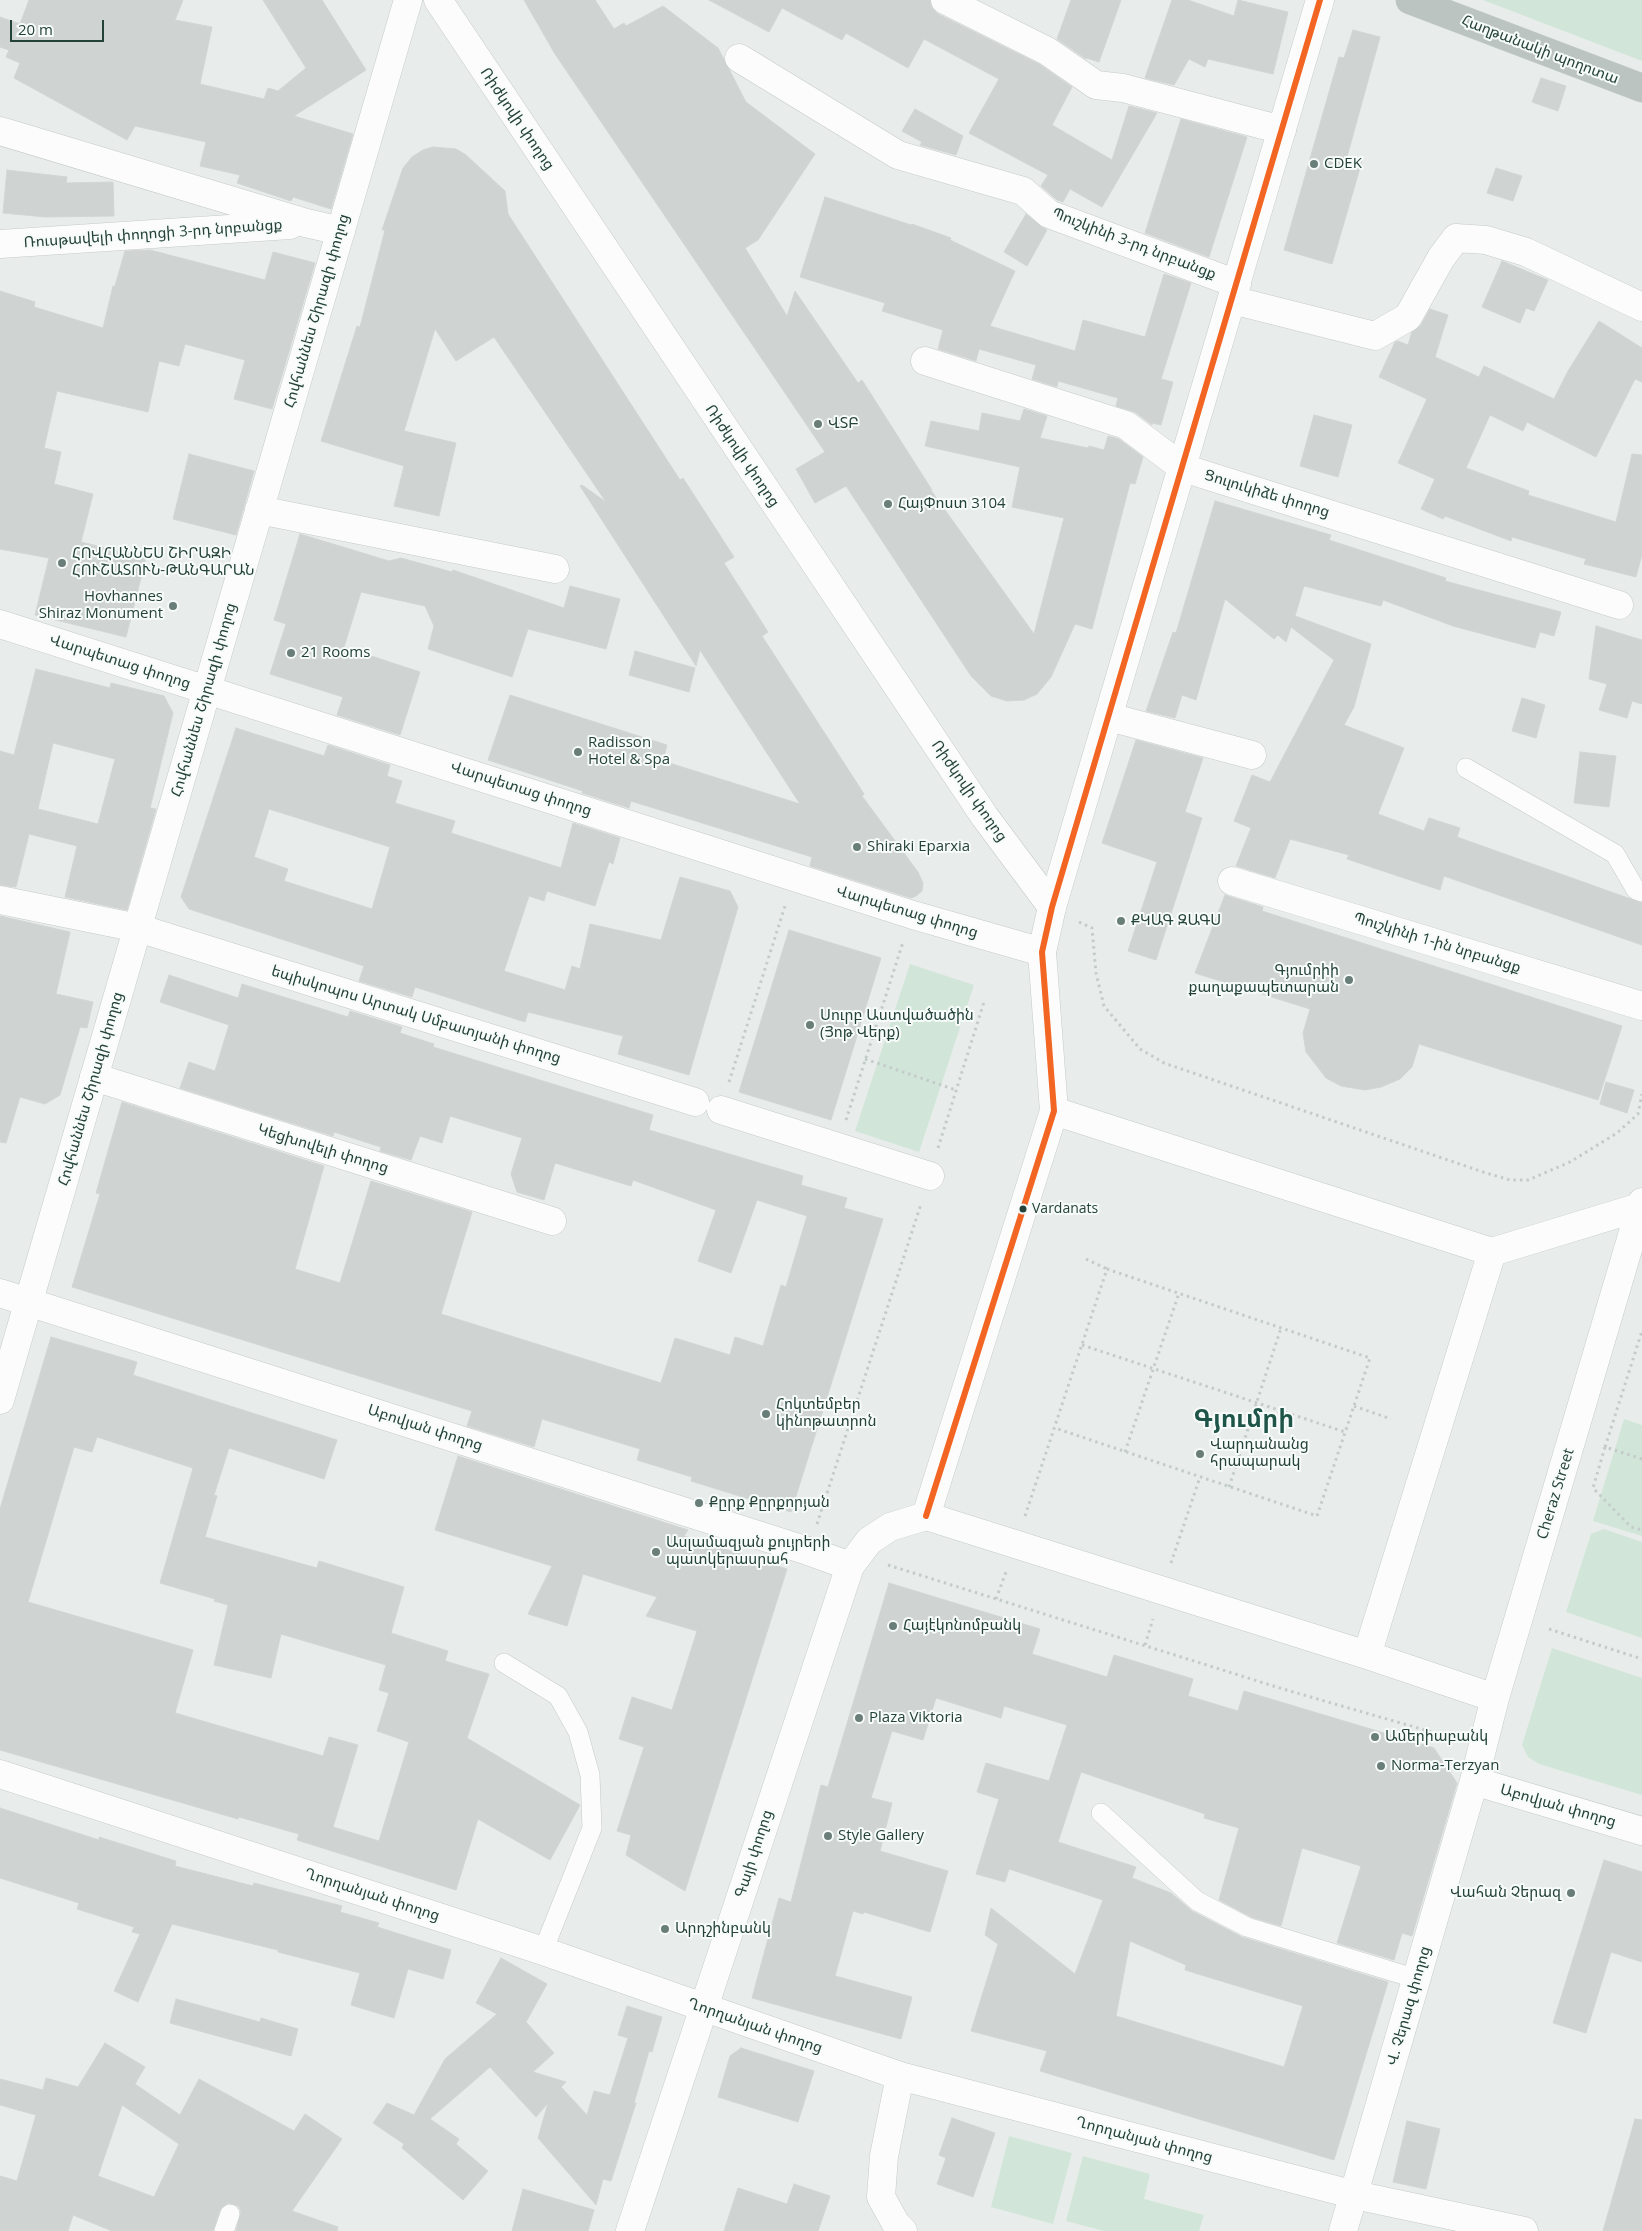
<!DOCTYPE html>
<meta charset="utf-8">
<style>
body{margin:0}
#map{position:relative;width:1642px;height:2231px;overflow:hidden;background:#e8edeb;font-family:"Open Sans",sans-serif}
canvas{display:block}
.scale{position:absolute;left:10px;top:20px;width:94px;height:22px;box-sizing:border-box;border:2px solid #24423a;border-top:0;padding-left:6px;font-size:15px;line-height:18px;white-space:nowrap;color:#24423a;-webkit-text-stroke:4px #f7fbf9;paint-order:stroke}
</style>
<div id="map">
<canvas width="1642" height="2231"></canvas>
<div class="scale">20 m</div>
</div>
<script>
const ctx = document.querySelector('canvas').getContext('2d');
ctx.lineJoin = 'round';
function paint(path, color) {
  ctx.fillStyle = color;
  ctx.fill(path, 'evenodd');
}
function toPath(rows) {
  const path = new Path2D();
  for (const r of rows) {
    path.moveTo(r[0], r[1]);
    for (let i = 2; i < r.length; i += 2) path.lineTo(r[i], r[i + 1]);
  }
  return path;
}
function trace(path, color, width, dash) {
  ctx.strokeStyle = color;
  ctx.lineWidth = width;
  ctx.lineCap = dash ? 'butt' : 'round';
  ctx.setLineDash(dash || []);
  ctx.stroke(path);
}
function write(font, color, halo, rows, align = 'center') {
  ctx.font = font + ' "Open Sans","Noto Sans Armenian",sans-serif';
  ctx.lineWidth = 4;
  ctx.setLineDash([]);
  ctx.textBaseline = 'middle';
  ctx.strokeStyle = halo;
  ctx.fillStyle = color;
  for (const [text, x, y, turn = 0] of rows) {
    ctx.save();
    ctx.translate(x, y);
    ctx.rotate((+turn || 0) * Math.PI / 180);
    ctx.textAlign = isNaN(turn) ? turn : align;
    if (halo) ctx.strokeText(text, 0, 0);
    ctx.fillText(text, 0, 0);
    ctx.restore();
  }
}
const green = toPath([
 [1483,0,1642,0,1642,61],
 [910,964,974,985,919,1152,855,1131],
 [1624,1419,1642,1425,1642,1536,1593,1521],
 [1604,1529,1642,1542,1642,1638,1566,1612,1591,1534],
 [1552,1648,1642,1678,1642,1795,1539,1764,1528,1757,1522,1745],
 [1009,2136,1072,2153,1053,2224,991,2207],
 [1083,2156,1150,2174,1144,2199,1204,2215,1199,2231,1104,2231,1066,2221]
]);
const building = toPath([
 [29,0,183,0,175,20,212,27,200,84,264,99,268,88,278,91,306,68,263,0,322,0,366,70,294,116,353,134,331,209,293,197,291,201,237,183,240,175,200,166,206,142,135,126,127,140,14,78,20,63,6,57,9,50,0,47,0,17,20,24,29,0],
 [524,0,595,0,614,29,624,23,626,26,663,6,718,48,746,102,815,154,758,240,745,248,787,316,795,291,858,383,862,380,932,490,930,489,1034,634,1064,518,1012,507,1020,467,925,446,931,421,979,431,982,413,1020,421,1024,409,1047,416,1040,438,1088,448,1089,446,1104,450,1108,436,1119,439,1143,457,1135,484,1130,483,1092,629,1075,624,1051,677,1037,694,1024,700,1007,701,991,696,971,676,846,486,815,503,796,469,825,452,555,54,524,0],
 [709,0,930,0,932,8,938,14,1039,64,1072,87,1052,125,1112,160,1129,106,1157,113,1102,207,1070,189,1063,202,1057,200,1041,186,1048,175,969,133,999,79,924,39,908,68,846,33,842,40,782,8,769,32,709,0],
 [1071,0,1121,0,1099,62,1087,58,1086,59,1057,39,1071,0],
 [1172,0,1188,0,1234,16,1238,0,1288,12,1273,74,1208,59,1205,67,1189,59,1174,85,1145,78,1172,0],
 [1353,30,1380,37,1347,157,1362,161,1332,264,1284,250,1339,57,1344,58,1353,30],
 [1541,78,1566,86,1558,111,1532,102,1541,78],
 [915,109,963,136,956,155,920,145,922,142,902,131,915,109],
 [1181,119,1247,137,1209,257,1145,233,1181,119],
 [433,147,456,149,466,155,505,191,508,214,680,480,683,478,734,557,724,563,768,632,762,636,864,794,862,796,918,872,923,883,922,891,916,896,911,898,810,866,812,857,631,801,629,808,582,793,583,791,488,760,510,695,667,745,663,761,800,804,700,650,696,666,580,486,582,485,606,502,494,337,456,361,435,329,404,431,456,443,439,516,394,506,404,466,321,441,357,326,360,327,385,230,382,230,403,168,412,157,423,150,433,147],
 [1496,168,1522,176,1513,201,1487,193,1496,168],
 [7,170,67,177,66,183,113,182,114,216,46,217,3,213,7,170],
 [825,197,911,225,912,224,951,238,950,240,1015,271,990,326,1075,351,1083,320,1145,337,1164,274,1191,283,1161,379,1173,382,1161,425,1152,423,1152,425,1135,412,1116,406,1118,398,1058,381,1057,387,1032,379,1036,365,979,349,976,361,938,349,943,330,882,311,885,303,800,277,825,197],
 [1026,214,1047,230,1027,266,1004,252,1026,214],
 [150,250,265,280,273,252,315,263,272,409,234,399,245,360,185,344,179,366,159,361,148,412,57,391,44,448,61,452,54,484,93,494,81,542,146,558,126,637,35,615,49,558,0,549,0,291,35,302,34,307,103,328,113,286,115,286,125,251,150,250],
 [1502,261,1548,280,1534,311,1526,308,1520,323,1482,307,1502,261],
 [1430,309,1448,315,1435,357,1479,377,1484,366,1554,399,1568,371,1599,321,1642,348,1642,382,1635,379,1596,457,1527,422,1523,431,1490,415,1466,468,1529,491,1528,495,1616,522,1632,454,1642,455,1642,554,1636,577,1584,564,1586,559,1512,537,1511,541,1445,516,1443,519,1421,509,1435,479,1398,463,1427,399,1379,377,1395,342,1398,341,1408,345,1412,332,1421,325,1430,309],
 [1314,415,1352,425,1338,477,1300,466,1314,415],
 [189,454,254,471,236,535,173,519,189,454],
 [1215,501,1331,535,1329,540,1446,578,1445,581,1561,612,1554,636,1540,632,1535,648,1453,626,1383,600,1381,606,1304,586,1295,616,1371,644,1354,707,1344,725,1404,748,1378,814,1424,831,1429,818,1460,828,1457,837,1642,903,1642,945,1444,876,1440,890,1347,859,1349,855,1290,839,1275,878,1236,866,1251,828,1234,821,1252,775,1270,782,1334,660,1291,627,1286,642,1278,635,1274,639,1225,599,1196,700,1182,695,1175,718,1146,711,1173,632,1176,633,1215,501],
 [300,534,389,561,401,558,452,572,453,570,564,608,570,586,620,599,606,649,528,629,512,677,428,649,434,626,425,606,361,592,344,647,420,672,400,735,337,715,343,697,270,674,286,624,274,620,300,534],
 [1596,626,1642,640,1642,704,1632,701,1627,718,1599,710,1607,684,1589,679,1596,626],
 [635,651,695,668,689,692,629,675,635,651],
 [36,669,110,688,111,683,164,696,173,713,150,808,156,809,127,910,65,897,77,846,29,834,16,887,0,885,0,751,14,755,36,669],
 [53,743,115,759,98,824,38,809,53,743],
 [1522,698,1545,705,1536,738,1512,731,1522,698],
 [236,728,324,756,328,745,390,765,387,776,402,781,395,803,455,821,451,833,561,868,573,823,620,838,613,864,609,862,595,906,547,891,544,901,529,896,504,971,565,990,572,966,580,969,590,924,661,940,680,877,730,891,738,907,689,1075,618,1054,623,1036,528,1012,525,1022,415,987,412,997,359,981,364,966,189,909,181,897,236,728],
 [269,809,390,847,372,909,284,881,288,869,254,857,269,809],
 [1136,740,1203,758,1185,812,1202,818,1156,960,1128,951,1157,862,1102,843,1136,740],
 [1580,752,1616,756,1609,807,1574,803,1580,752],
 [1225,895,1263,907,1262,911,1622,1026,1598,1100,1419,1044,1412,1067,1400,1079,1381,1087,1365,1090,1341,1086,1326,1078,1306,1052,1303,1033,1310,1009,1195,973,1225,895],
 [0,916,70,932,56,994,93,1002,87,1028,80,1027,60,1095,45,1104,20,1097,6,1143,0,1142,0,916],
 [789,930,881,958,831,1120,739,1092,789,930],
 [169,975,238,998,242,984,348,1017,350,1011,402,1027,400,1033,434,1044,433,1047,653,1115,649,1130,803,1176,801,1185,847,1198,844,1208,883,1219,791,1512,691,1481,692,1477,637,1460,640,1449,542,1419,534,1447,467,1426,472,1411,72,1287,100,1194,96,1193,122,1102,324,1166,295,1269,340,1283,371,1181,472,1212,441,1314,661,1383,675,1338,730,1355,735,1337,763,1346,781,1285,786,1287,807,1216,757,1200,731,1273,698,1261,716,1210,633,1180,631,1186,555,1163,544,1200,517,1192,511,1174,522,1138,450,1116,442,1143,420,1136,411,1160,380,1151,381,1147,334,1132,333,1136,180,1088,189,1062,215,1071,229,1025,160,1002,169,975],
 [1606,1082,1634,1090,1627,1113,1600,1104,1606,1082],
 [51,1337,137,1362,133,1375,337,1440,324,1479,229,1448,214,1495,217,1496,205,1537,317,1568,319,1561,404,1587,391,1633,448,1651,445,1661,489,1674,467,1738,580,1805,550,1860,478,1819,456,1890,297,1840,299,1834,239,1817,238,1819,0,1750,0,1509,51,1337],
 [97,1437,193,1468,160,1583,215,1599,214,1601,228,1605,214,1665,271,1678,281,1634,386,1665,379,1690,389,1693,377,1731,409,1742,379,1841,333,1827,358,1745,329,1737,323,1756,175,1713,193,1650,28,1602,74,1447,92,1452,97,1437],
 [458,1456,688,1530,684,1536,787,1569,685,1891,626,1855,631,1835,617,1831,644,1747,619,1739,632,1697,672,1710,697,1631,646,1616,657,1597,583,1574,567,1626,528,1614,552,1566,435,1530,458,1456],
 [889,1583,1040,1629,1032,1654,1107,1677,1114,1655,1193,1679,1188,1696,1238,1711,1244,1691,1434,1748,1457,1783,1412,1936,1402,1933,1394,1960,1337,1943,1361,1866,1302,1848,1281,1926,1251,1917,1219,1900,1239,1828,1204,1818,1205,1814,1081,1772,1058,1842,1136,1867,1132,1878,1171,1893,1192,1911,1242,1937,1388,1982,1334,2160,1040,2071,1047,2051,971,2031,998,1944,985,1935,991,1908,1075,1974,1103,1900,1009,1869,1005,1882,976,1874,999,1799,977,1792,986,1763,1049,1781,1067,1725,1004,1706,1001,1718,936,1698,923,1740,892,1731,871,1798,892,1803,880,1851,948,1871,930,1932,864,1912,863,1914,853,1911,835,1976,912,1997,901,2039,752,1998,779,1898,791,1902,821,1785,828,1787,889,1583],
 [1130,1941,1186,1965,1185,1970,1303,2006,1284,2067,1116,2016,1130,1941],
 [0,1808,99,1840,99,1837,176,1861,175,1866,253,1886,254,1883,342,1906,340,1912,379,1923,377,1927,451,1950,443,1979,408,1969,394,2018,351,2005,360,1973,278,1952,278,1950,172,1924,138,2002,114,1991,140,1934,132,1932,134,1927,77,1909,79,1903,0,1878,0,1808],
 [1604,1860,1642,1872,1642,1962,1611,1952,1586,2033,1553,2023,1604,1860],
 [501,1958,547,1984,526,2022,554,2053,533,2072,566,2082,561,2087,587,2115,594,2091,610,2095,628,2038,618,2035,627,2006,662,2017,652,2052,649,2051,634,2103,636,2103,611,2181,603,2179,596,2205,538,2138,548,2103,536,2117,490,2067,430,2119,459,2139,456,2144,488,2171,463,2200,402,2148,404,2144,373,2123,387,2103,414,2115,445,2059,497,2014,476,2003,501,1958],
 [176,1999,260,2022,261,2018,298,2029,291,2056,170,2023,176,1999],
 [105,2043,145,2067,135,2084,180,2115,199,2079,294,2131,305,2114,342,2139,292,2211,338,2227,337,2231,236,2231,241,2211,238,2206,228,2203,220,2210,213,2231,112,2231,73,2215,68,2231,0,2231,0,2176,17,2181,36,2115,0,2105,0,2079,43,2090,46,2078,78,2087,105,2043],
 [122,2105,179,2144,154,2197,98,2176,122,2105],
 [741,2048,814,2071,798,2122,718,2097,730,2056,741,2048],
 [952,2118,995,2133,973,2197,937,2184,946,2158,939,2155,952,2118],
 [1635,2119,1642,2120,1642,2231,1603,2231,1635,2119],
 [1407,2121,1440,2129,1426,2189,1393,2182,1407,2121],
 [794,2184,830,2196,818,2231,724,2231,738,2188,787,2204,794,2184],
 [523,2189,594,2210,588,2231,512,2231,523,2189]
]);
const path = toPath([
 [1079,922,1092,928,1096,973,1104,1006,1140,1049,1164,1063,1483,1172,1510,1180,1528,1180,1570,1162,1617,1133,1638,1114,1642,1094],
 [865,1059,956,1090],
 [729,1082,785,906],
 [846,1120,903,942],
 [938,1148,984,1002],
 [1086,1259,1107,1269],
 [1082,1345,1345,1432],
 [1354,1406,1391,1419],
 [1605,1447,1642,1331],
 [1125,1452,1179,1293],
 [1642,1459,1605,1447,1593,1488,1631,1527,1642,1530],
 [1229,1487,1281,1328],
 [1025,1516,1107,1269,1370,1358,1317,1516,1055,1428],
 [817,1524,921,1204],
 [1171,1563,1200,1477],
 [888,1565,1283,1689,1456,1739],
 [996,1599,1006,1572],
 [1549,1629,1642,1659],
 [1145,1645,1153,1619]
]);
const lane = toPath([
 [1466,768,1615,854,1636,890,1642,892],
 [504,1663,558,1696,578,1732,590,1775,592,1828,543,1951],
 [1101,1813,1197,1901,1247,1927,1417,1979],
 [224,2231,230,2214]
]);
const street = toPath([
 [438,0,985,817,1052,907],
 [945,0,1047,51,1096,85,1123,88,1282,130],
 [739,58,898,155,1023,191,1049,214,1237,284],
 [0,131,306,223,341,231],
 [0,244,290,225],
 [1232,300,1375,336,1408,317,1441,258,1456,238,1486,240,1526,252,1642,307],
 [925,361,1126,425,1183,468,1619,605],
 [259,510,555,569],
 [0,624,913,915,1042,952],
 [1109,717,1252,755],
 [1232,881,1642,1006],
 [0,900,138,928,695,1102],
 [94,1077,552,1221],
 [721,1110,930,1176],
 [0,1293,808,1551,850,1566],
 [0,1774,543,1951,900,2076,1355,2195,1524,2231],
 [900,2076,884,2156,881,2197,896,2224,903,2231]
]);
const secondary = toPath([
 [1054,1111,1492,1252],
 [1492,1252,1640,1207],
 [0,1400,408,0],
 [926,1516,1054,1111,1042,952,1052,907,1320,0],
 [926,1516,1367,1655,1495,1698],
 [1367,1655,1492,1252],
 [1474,1781,1642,1831],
 [630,2231,850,1566,869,1541,890,1527,926,1516],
 [1343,2231,1474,1781,1495,1698,1642,1202]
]);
const highway = toPath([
 [1410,0,1642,88]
]);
const bus1 = toPath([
 [926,1516,1054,1111,1042,952,1052,907,1320,0]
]);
const markers = [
 [1314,164,5,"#697e78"],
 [818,424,5,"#697e78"],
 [888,504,5,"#697e78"],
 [62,563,5,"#697e78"],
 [173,606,5,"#697e78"],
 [291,653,5,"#697e78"],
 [578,752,5,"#697e78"],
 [857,847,5,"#697e78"],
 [1121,921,5,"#697e78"],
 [1349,980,5,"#697e78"],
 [810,1025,5,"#697e78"],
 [1023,1209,4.5,"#24423a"],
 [766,1414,5,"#697e78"],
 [1200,1454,5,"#697e78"],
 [699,1503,5,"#697e78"],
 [656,1552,5,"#697e78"],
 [893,1626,5,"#697e78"],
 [859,1718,5,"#697e78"],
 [1375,1737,5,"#697e78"],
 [1381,1766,5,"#697e78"],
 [828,1836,5,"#697e78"],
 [1571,1893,5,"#697e78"],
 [665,1929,5,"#697e78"]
];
const busNames = [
 ["Vardanats",1032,1209]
];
const streetNames = [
 ["Հաղթանակի պողոտա",1540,50,21],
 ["Ռիժկովի փողոց",517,119,56],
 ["Ռուսթավելի փողոցի 3-րդ նրբանցք",153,234,-4],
 ["Պուշկինի 3-րդ նրբանցք",1134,244,21],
 ["Հովհաննես Շիրազի փողոց",317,311,-74],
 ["Ռիժկովի փողոց",742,456,56],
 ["Ցուլուկիձե փողոց",1267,494,17],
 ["Վարպետաց փողոց",120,662,18],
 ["Հովհաննես Շիրազի փողոց",204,700,-74],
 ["Վարպետաց փողոց",521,789,18],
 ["Ռիժկովի փողոց",969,791,55],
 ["Վարպետաց փողոց",907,912,17],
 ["Պուշկինի 1-ին նրբանցք",1437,943,17],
 ["եպիսկոպոս Արտակ Սմբատյանի փողոց",416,1015,17],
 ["Հովհաննես Շիրազի փողոց",91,1089,-74],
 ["Կեցխովելի փողոց",323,1149,17],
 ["Աբովյան փողոց",425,1428,18],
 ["Cheraz Street",1556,1494,-73],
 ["Աբովյան փողոց",1558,1806,16],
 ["Գայի փողոց",754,1854,-72],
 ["Ղորղանյան փողոց",372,1895,18],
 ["Վ. Չերազ փողոց",1409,2006,-74],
 ["Ղորղանյան փողոց",755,2026,19],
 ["Ղորղանյան փողոց",1144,2140,15]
];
const poiNames = [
 ["CDEK",1324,164],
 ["ՎՏԲ",828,424],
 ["ՀայՓոստ 3104",898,504],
 ["ՀՈՎՀԱՆՆԵՍ ՇԻՐԱԶԻ",72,554],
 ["ՀՈՒՇԱՏՈՒՆ-ԹԱՆԳԱՐԱՆ",72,571],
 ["Hovhannes",163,597,"right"],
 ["Shiraz Monument",163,614,"right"],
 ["21 Rooms",301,653],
 ["Radisson",588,743],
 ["Hotel & Spa",588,760],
 ["Shiraki Eparxia",867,847],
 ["ՔԿԱԳ ԶԱԳՍ",1131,921],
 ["Գյումրիի",1339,971,"right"],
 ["քաղաքապետարան",1339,988,"right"],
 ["Սուրբ Աստվածածին",820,1016],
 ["(Յոթ Վերք)",820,1033],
 ["Հոկտեմբեր",776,1405],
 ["կինոթատրոն",776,1422],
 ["Վարդանանց",1210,1445],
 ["հրապարակ",1210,1462],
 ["Քըրք Քըրքորյան",709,1503],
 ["Ասլամազյան քույրերի",666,1543],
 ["պատկերասրահ",666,1560],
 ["Հայէկոնոմբանկ",903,1626],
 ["Plaza Viktoria",869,1718],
 ["Ամերիաբանկ",1385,1737],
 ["Norma-Terzyan",1391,1766],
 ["Style Gallery",838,1836],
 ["Վահան Չերազ",1561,1893,"right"],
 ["Արդշինբանկ",675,1929]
];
const townNames = [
 ["Գյումրի",1244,1420]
];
paint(green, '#d1e6d8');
paint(building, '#cfd4d2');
trace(building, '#d1d6d4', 1);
trace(lane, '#c5cac8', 20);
trace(street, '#c5cac8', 29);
trace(secondary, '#c3cbc8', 29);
trace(highway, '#c3ccc9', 29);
trace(path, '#c3ccca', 3, [2.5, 4]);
trace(lane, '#fcfcfc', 19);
trace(street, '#fcfcfc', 28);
trace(secondary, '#fcfcfc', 28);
trace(highway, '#bcc4c2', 28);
trace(bus1, '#f26522', 6);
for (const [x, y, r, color] of markers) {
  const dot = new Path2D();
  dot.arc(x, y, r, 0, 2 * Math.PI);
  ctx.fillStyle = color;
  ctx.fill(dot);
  trace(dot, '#f7fbf9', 2);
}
write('14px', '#24423a', '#f7fbf9', busNames, 'left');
write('15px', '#24423a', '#f7fbf9', streetNames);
write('15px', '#24423a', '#f7fbf9', poiNames, 'left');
write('bold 25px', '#1f5548', '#f7fbf9', townNames);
</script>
